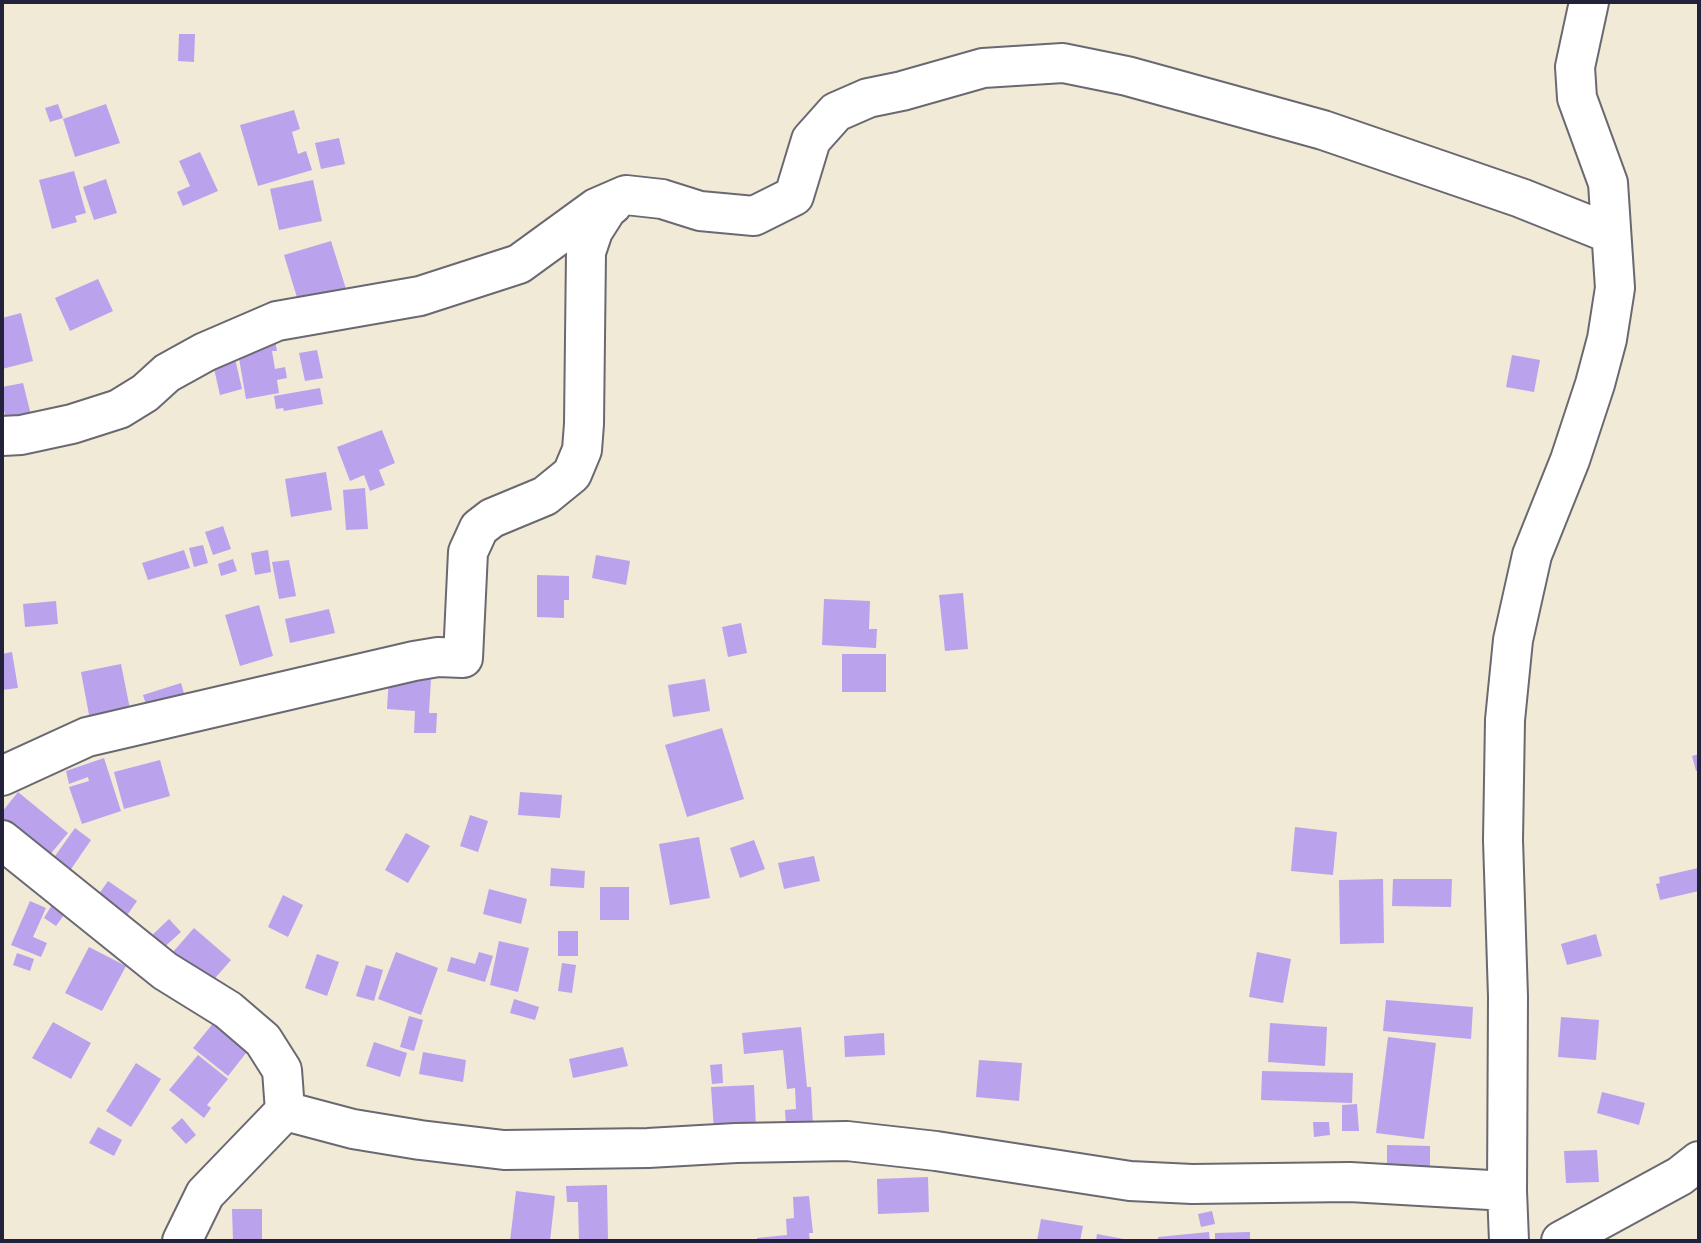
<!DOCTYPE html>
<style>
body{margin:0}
#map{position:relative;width:1701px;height:1243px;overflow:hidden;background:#f1ead6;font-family:"IM FELL Great Primer",serif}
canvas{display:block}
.frame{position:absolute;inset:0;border:4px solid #22223b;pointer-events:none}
</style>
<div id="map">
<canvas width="1701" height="1243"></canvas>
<div class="frame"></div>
</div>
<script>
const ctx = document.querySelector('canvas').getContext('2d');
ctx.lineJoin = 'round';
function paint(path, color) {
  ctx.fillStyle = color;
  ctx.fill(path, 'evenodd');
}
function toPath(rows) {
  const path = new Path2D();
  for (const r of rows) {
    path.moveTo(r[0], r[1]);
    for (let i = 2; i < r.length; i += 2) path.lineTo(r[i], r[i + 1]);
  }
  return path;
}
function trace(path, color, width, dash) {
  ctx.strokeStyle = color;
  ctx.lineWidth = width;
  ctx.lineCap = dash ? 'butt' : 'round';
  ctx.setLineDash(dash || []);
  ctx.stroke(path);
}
const building = toPath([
 [179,34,195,34,194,62,178,61],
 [58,104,63,118,50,122,45,108],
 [106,104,120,143,75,157,63,119],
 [294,110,300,129,292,132,298,154,306,151,312,170,258,186,240,125],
 [339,138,345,164,321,169,315,143],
 [200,152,218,191,183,206,177,192,190,186,179,161],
 [74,171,86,213,75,216,77,222,52,229,39,180],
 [106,179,117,213,94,220,83,187],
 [313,180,322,221,279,230,270,189],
 [331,241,346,289,299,304,284,255],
 [98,279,113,311,70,331,55,298],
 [21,313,33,361,2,369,2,318],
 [274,335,277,351,272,351,275,369,285,367,287,378,277,380,279,393,246,399,236,341],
 [317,350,323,378,305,381,299,353],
 [234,354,242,389,220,395,212,360],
 [1512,355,1540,360,1534,392,1506,387],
 [23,383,31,415,6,420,2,401,2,387],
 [320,388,323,404,284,411,283,408,276,409,274,396],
 [382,430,395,463,379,470,385,485,370,491,364,475,350,481,337,447],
 [326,472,332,510,291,517,285,479],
 [365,488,368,529,346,530,343,490],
 [223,526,231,549,213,555,205,532],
 [203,545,208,563,194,567,189,548],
 [184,550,190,568,148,580,142,563],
 [268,550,271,572,255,575,251,553],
 [596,555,630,561,626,585,592,578],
 [233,559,237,571,221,576,218,564],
 [289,560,296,596,279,599,272,562],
 [537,575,569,576,569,600,564,600,564,618,537,617],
 [963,593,968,649,945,651,939,595],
 [824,599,870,601,869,629,877,629,876,648,822,645],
 [56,601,58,624,25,627,23,604],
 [259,605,273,656,240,666,225,615],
 [329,609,335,633,290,643,285,619],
 [741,623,747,653,728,657,722,627],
 [12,652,18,688,2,690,2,654],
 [842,654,886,654,886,692,842,692],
 [121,664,133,724,92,731,81,672],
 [389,677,431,679,429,713,437,713,436,733,414,733,415,711,387,709],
 [705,679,710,711,673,717,668,685],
 [181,683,188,707,150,718,143,695],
 [722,728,744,799,687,817,665,745],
 [1699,754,1699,770,1696,771,1692,756],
 [104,758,121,811,82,824,69,787,89,781,88,777,69,784,66,771],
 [160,760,170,796,124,809,114,772],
 [18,792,68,833,43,863,2,828,2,812],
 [520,792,562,795,560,818,518,815],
 [470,815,488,821,478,852,460,846],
 [1295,827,1337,832,1333,875,1291,871],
 [75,828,91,840,67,875,50,863],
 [406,833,430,846,408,883,385,870],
 [699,837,710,898,670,905,659,844],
 [754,840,765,869,740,878,730,848],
 [814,856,820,881,784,889,778,863],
 [551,868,585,871,584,888,550,886],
 [1698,868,1699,891,1660,900,1656,884,1660,883,1659,877],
 [1383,879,1384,943,1340,944,1339,880],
 [1393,879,1452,879,1451,907,1392,906],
 [108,881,137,901,121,924,92,904],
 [600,887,629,887,629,920,600,920],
 [489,889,527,899,521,924,483,914],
 [283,895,303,905,288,937,268,927],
 [30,901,46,908,33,937,47,943,41,957,11,945],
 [53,903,66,912,56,926,44,918],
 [169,919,181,932,160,951,148,939],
 [194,928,231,960,209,985,172,953],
 [558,931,578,931,578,956,558,956],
 [1596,934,1602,956,1567,965,1561,944],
 [499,941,529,948,518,992,490,985],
 [89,947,126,966,102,1011,65,993],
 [396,952,438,968,421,1015,378,999],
 [479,952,493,956,485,982,447,971,451,957,475,964],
 [1257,952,1291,959,1283,1003,1249,997],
 [17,953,34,959,30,971,13,965],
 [317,954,339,962,327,996,305,988],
 [562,963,576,965,572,993,558,991],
 [366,965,383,970,374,1001,356,996],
 [514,999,539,1007,535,1020,510,1013],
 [1386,1000,1473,1007,1471,1039,1383,1031],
 [219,1016,254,1043,228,1076,193,1048],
 [409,1016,423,1020,414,1051,400,1047],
 [1561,1017,1599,1020,1596,1060,1558,1057],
 [53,1022,91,1043,71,1079,32,1058],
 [1270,1023,1327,1027,1325,1066,1268,1062],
 [801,1027,807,1087,811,1087,813,1126,786,1127,785,1110,796,1109,795,1088,787,1089,783,1050,744,1054,742,1033],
 [884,1033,885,1055,845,1057,844,1036],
 [1388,1037,1436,1043,1424,1139,1376,1133],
 [374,1042,407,1053,400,1077,366,1066],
 [623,1047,628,1066,573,1078,569,1059],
 [423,1052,466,1060,463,1082,419,1074],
 [198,1055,228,1079,207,1105,211,1108,204,1118,169,1090],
 [979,1060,1022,1063,1019,1101,976,1097],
 [136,1063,161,1079,131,1127,106,1111],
 [722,1064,723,1083,712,1084,710,1065],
 [1262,1071,1353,1073,1352,1103,1261,1100],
 [754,1085,756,1127,714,1130,711,1087],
 [1602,1092,1645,1103,1639,1125,1597,1113],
 [1357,1104,1359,1131,1342,1131,1342,1105],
 [182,1118,196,1135,186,1144,171,1128],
 [1313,1122,1329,1122,1330,1135,1314,1137],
 [98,1127,122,1140,114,1156,89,1143],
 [1387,1145,1430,1146,1430,1167,1387,1166],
 [1597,1150,1599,1182,1566,1183,1564,1151],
 [928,1177,929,1212,878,1214,877,1179],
 [607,1185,608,1241,579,1241,578,1202,567,1202,566,1186],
 [516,1191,555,1196,550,1241,510,1241],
 [809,1196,813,1233,809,1233,810,1241,757,1241,757,1238,787,1235,786,1219,794,1218,793,1197],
 [232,1209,262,1209,262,1241,233,1241],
 [1212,1211,1215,1224,1201,1227,1198,1214],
 [1041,1219,1083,1226,1080,1241,1037,1241],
 [1209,1232,1210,1241,1158,1241,1158,1237],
 [1250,1232,1250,1241,1215,1241,1215,1233],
 [1097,1234,1129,1240,1129,1241,1096,1241]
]);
const minor = toPath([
 [2,436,21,435,72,424,119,409,145,393,167,373,205,352,277,321,420,296,519,264,596,208,626,195,662,199,700,211,754,216,794,196,811,140,836,112,868,98,902,91,983,68,1063,63,1127,76,1323,130,1521,198,1611,234],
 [2,776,87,737,414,661,438,657,463,658,468,552,479,528,492,518,545,496,572,474,582,450,584,424,586,252,593,231,607,209,612,205],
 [2,840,165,971,228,1010,263,1040,282,1070,285,1111],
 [285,1111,353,1129,420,1140,504,1150,648,1148,736,1143,847,1141,936,1151,1130,1181,1192,1184,1350,1182,1507,1191],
 [182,1241,205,1194,285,1111],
 [1509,1241,1507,1191,1508,997,1503,840,1505,720,1513,640,1532,555,1570,460,1595,384,1607,339,1615,288,1608,183,1577,98,1575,67,1589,2],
 [1561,1241,1680,1176,1699,1161]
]);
paint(building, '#baa2ed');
trace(minor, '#6a6871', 42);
trace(minor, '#fff', 38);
</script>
